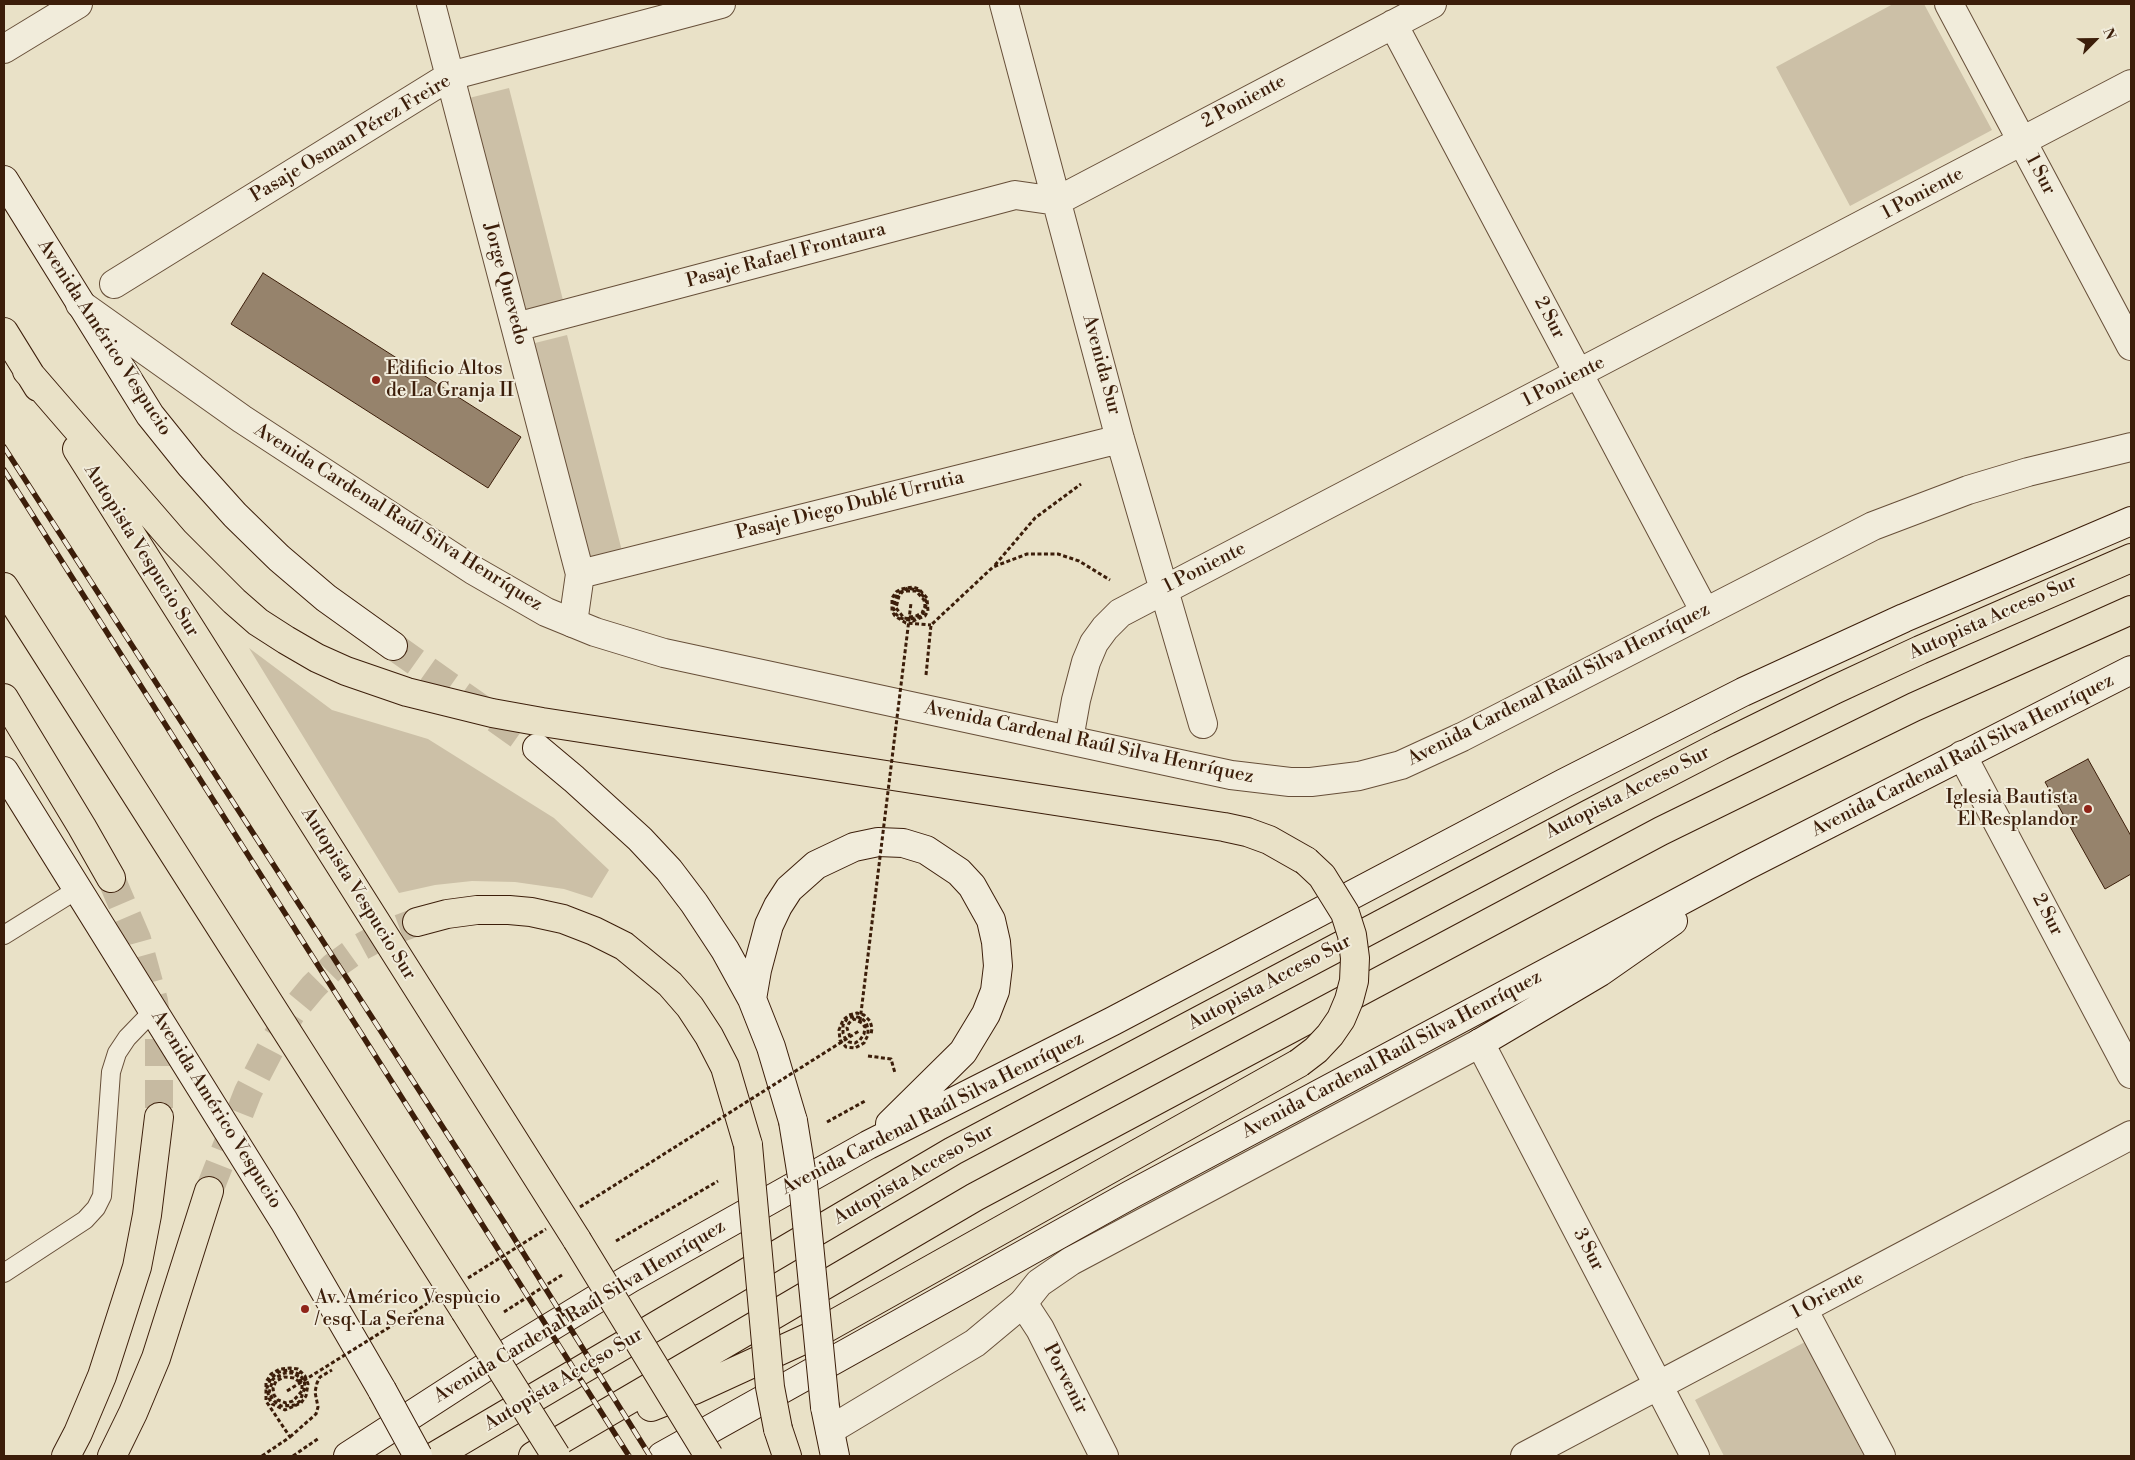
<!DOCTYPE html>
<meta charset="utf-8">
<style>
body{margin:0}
#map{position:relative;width:2135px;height:1460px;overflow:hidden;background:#e9e1c7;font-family:"Libre Bodoni",serif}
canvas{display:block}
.frame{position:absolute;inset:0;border:5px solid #3c1e0a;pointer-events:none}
.north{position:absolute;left:2070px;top:15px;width:50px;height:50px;-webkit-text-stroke:4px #f1ecdb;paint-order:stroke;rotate:67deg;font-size:14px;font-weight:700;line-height:20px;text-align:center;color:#3c1e0a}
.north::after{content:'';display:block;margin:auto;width:18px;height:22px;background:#3c1e0a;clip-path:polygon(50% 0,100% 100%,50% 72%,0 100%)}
</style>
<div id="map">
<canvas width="2135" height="1460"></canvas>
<div class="frame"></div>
<div class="north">N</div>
</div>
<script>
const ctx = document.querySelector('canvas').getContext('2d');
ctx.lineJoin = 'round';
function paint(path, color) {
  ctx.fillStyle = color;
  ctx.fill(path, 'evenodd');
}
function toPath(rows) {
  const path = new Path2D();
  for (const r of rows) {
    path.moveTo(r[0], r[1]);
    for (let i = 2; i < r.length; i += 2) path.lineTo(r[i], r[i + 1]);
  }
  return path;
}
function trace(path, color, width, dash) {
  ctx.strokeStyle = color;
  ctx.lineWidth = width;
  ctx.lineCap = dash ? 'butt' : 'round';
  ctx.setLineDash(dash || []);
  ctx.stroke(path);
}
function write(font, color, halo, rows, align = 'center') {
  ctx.font = font + ' "Libre Bodoni",serif';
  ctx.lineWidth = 4;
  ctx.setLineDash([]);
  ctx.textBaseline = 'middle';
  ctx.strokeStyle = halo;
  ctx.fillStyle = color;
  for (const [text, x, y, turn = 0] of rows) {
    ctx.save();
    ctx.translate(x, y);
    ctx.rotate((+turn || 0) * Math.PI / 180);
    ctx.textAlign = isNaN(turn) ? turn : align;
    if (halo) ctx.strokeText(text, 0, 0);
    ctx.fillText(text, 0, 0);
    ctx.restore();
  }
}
const green = toPath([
 [1893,4,1924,4,1992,130,1850,206,1776,67],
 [509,88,565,308,517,321,461,100],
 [567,335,623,555,575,567,519,347],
 [249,648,332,710,428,739,554,818,609,870,592,898,564,889,515,882,472,881,435,885,399,893],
 [1805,1342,1864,1456,1724,1456,1695,1400]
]);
const building = toPath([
 [263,273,521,437,488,488,231,324,263,273],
 [2088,759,2131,836,2131,874,2105,889,2045,782,2088,759]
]);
const secondaryTunnel = toPath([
 [393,646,537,748]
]);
const motorwayTunnel = toPath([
 [111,878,137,939,154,1001,159,1039,159,1117],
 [209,1191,248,1092,276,1038,293,1011,313,987,334,966,359,948,387,933,417,922]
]);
const path = toPath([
 [995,565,1035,518,1081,484],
 [909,617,916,616,922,613,925,606,924,600,916,591,903,591,899,596,896,608,904,618,910,619,922,616,927,603,920,591,908,588,897,594,893,607,895,613,900,618,913,621,925,616,928,611,927,598,919,589,913,587,901,589,896,592,892,598,892,611,895,616,906,623,931,625],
 [926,675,931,625,993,567,1027,554,1058,554,1079,561,1110,580],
 [850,1037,847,1028,849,1023,854,1019,862,1023,865,1027,864,1034,860,1040,855,1043,849,1042,845,1038,843,1033,843,1025,847,1019,854,1016,861,1018,866,1022,868,1029,868,1035,864,1043,855,1048,846,1047,840,1040,839,1030,843,1020,849,1015,857,1013,864,1015,870,1021,872,1028,871,1035],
 [868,1056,891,1059,895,1073],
 [827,1122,865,1101],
 [616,1241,718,1181],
 [504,1312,562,1275],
 [290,1437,316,1414,318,1407,315,1392,317,1383,320,1377,332,1370],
 [262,1456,290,1437,266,1401,266,1382,271,1374,280,1369,290,1368,298,1369,305,1376,308,1384,306,1396,301,1403,285,1410,272,1404,269,1398,267,1388,271,1378,279,1372,288,1370,299,1374,304,1380,305,1387,300,1401,295,1405,281,1406,274,1401,269,1393,273,1379,285,1373,293,1373,299,1377,302,1384,302,1391,293,1401,286,1403,278,1400,274,1395,273,1388,276,1381,284,1377,294,1378,301,1383],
 [293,1456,319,1438]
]);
const service = toPath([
 [4,935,78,889],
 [4,1273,85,1220,96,1208,102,1196,111,1072,117,1053,127,1038,154,1010]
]);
const minor = toPath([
 [431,4,580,574,573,623],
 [1004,4,1120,439,1203,724],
 [1949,4,2131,346],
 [1393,24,1705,612],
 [4,49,78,4],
 [114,284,450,76,721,4],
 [516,327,1015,195,1057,201,1432,4],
 [580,574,1120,439],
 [1069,739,1076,700,1086,662,1094,643,1105,628,1120,613,2131,84],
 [1962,755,2131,1074],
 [1480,1043,1695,1456],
 [1023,1303,1040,1329,1104,1456],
 [1803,1309,1881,1456],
 [1525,1456,2131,1135]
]);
const tertiary = toPath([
 [80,304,242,419,473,570,546,612,595,632,664,653,1231,775,1290,782,1311,782,1359,776,1401,765,1462,737,1873,526,1968,490,2028,472,2131,447],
 [830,1430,975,1343,1023,1303,1039,1283,1071,1261,1480,1043]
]);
const secondary = toPath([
 [4,180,150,415,191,466,235,515,279,558,326,598,393,646],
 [537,748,574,779,640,839,669,870,694,903,725,950,752,999,771,1047,793,1121],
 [4,771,284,1221,382,1390],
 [752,999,757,970,769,925,778,906,789,889,816,865,854,847,878,842,903,843,926,850,959,872,972,886,991,920,996,942,998,966,995,991,986,1014,963,1052,890,1124],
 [1480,1043,1600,972,1673,921],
 [825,1407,835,1456],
 [348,1456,498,1359,629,1279,868,1145,1113,1021,1564,783,1743,692,1904,618,2131,521],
 [662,1456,1130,1195,1746,866,2131,670]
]);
const motorway = toPath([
 [4,332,38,387],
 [27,371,174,541,234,601,258,622,286,640,317,658,346,671,407,692,492,713,542,722,1224,827,1247,832,1269,840,1306,861],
 [77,449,577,1240],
 [4,587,465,1311],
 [4,698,82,827,111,878],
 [417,922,447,914,477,910,509,910,531,912,563,919,594,931,624,946,670,984,690,1007,709,1036,725,1067,748,1145],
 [651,1407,694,1390,814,1335,1299,1063],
 [778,1429,787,1456],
 [66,1456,78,1433,102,1376,137,1267,147,1215,159,1117],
 [112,1456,133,1413,156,1358,209,1191],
 [435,1456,953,1151,1589,814,1720,746,1834,690,1920,650,2131,558],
 [533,1456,975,1197,1661,831,1914,707,2131,610]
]);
const rail = toPath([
 [4,447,504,1222,650,1456],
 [4,470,629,1456]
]);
const pathBridge = toPath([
 [860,1021,911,603],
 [580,1207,859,1031],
 [468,1278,546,1229],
 [287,1391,433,1300]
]);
const secondaryBridge = toPath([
 [793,1121,803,1183,825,1407],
 [382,1390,418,1456]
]);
const motorwayBridge = toPath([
 [1299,1063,1316,1050,1330,1035,1341,1019,1349,1000,1354,981,1355,958,1352,935,1345,913,1322,876,1306,861],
 [748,1145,770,1387,778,1429],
 [577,1240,709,1456],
 [465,1311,556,1456]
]);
const markers = [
 [376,380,5,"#8f2418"],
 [2088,809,5,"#8f2418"],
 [305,1309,5,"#8f2418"]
];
const streetNames = [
 ["2 Poniente",1244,102,-28],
 ["Pasaje Osman Pérez Freire",351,139,-31],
 ["1 Sur",2040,175,62],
 ["1 Poniente",1923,194,-28],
 ["Pasaje Rafael Frontaura",786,256,-15],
 ["Jorge Quevedo",505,284,75],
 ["2 Sur",1549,318,62],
 ["Avenida Américo Vespucio",104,338,57],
 ["Avenida Sur",1101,365,75],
 ["1 Poniente",1564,382,-27],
 ["Pasaje Diego Dublé Urrutia",850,506,-14],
 ["Avenida Cardenal Raúl Silva Henríquez",398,518,32],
 ["Autopista Vespucio Sur",141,551,58],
 ["1 Poniente",1205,568,-27],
 ["Autopista Acceso Sur",1993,618,-24],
 ["Avenida Cardenal Raúl Silva Henríquez",1559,685,-27],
 ["Avenida Cardenal Raúl Silva Henríquez",1089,743,12],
 ["Avenida Cardenal Raúl Silva Henríquez",1963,756,-27],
 ["Autopista Acceso Sur",1628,793,-27],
 ["Autopista Vespucio Sur",358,894,58],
 ["2 Sur",2047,915,62],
 ["Autopista Acceso Sur",1270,983,-28],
 ["Avenida Cardenal Raúl Silva Henríquez",1392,1055,-28],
 ["Avenida Américo Vespucio",216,1110,58],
 ["Avenida Cardenal Raúl Silva Henríquez",933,1114,-27],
 ["Autopista Acceso Sur",914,1175,-30],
 ["3 Sur",1588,1250,62],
 ["1 Oriente",1828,1296,-28],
 ["Avenida Cardenal Raúl Silva Henríquez",580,1312,-31],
 ["Porvenir",1065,1379,63],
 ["Autopista Acceso Sur",564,1380,-31]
];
const poiNames = [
 ["Edificio Altos",386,369],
 ["de La Granja II",386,391],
 ["Iglesia Bautista",2078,798,"right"],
 ["El Resplandor",2078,820,"right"],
 ["Av. Américo Vespucio",315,1298],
 ["/ esq. La Serena",315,1320]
];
paint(green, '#ccc0a7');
paint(building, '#96836c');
trace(building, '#3c1e0a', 1);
trace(secondaryTunnel, '#c6baa1', 28, [28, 14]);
trace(motorwayTunnel, '#c6baa1', 28, [28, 14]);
trace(service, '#674f39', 20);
trace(minor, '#674f39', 30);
trace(tertiary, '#674f39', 30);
trace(secondary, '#3c1e0a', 30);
trace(motorway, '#3c1e0a', 30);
trace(path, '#3c1e0a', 3, [4, 2.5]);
trace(service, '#f1ecdb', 18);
trace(minor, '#f1ecdb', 28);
trace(tertiary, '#f1ecdb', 28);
trace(secondary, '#f1ecdb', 28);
trace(motorway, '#e9e1c7', 28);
trace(rail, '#3c1e0a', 5.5);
trace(rail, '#f1ecdb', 4, [11]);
trace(secondaryBridge, '#3c1e0a', 30, []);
trace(motorwayBridge, '#3c1e0a', 30, []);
trace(pathBridge, '#3c1e0a', 3, [4, 2.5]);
trace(secondaryBridge, '#f1ecdb', 28);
trace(motorwayBridge, '#e9e1c7', 28);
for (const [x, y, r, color] of markers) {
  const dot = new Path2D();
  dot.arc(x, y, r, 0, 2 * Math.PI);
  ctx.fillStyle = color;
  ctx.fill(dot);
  trace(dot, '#f1ecdb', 2);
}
write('19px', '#3c1e0a', '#f1ecdb', streetNames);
write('19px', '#3c1e0a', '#f1ecdb', poiNames, 'left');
</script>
